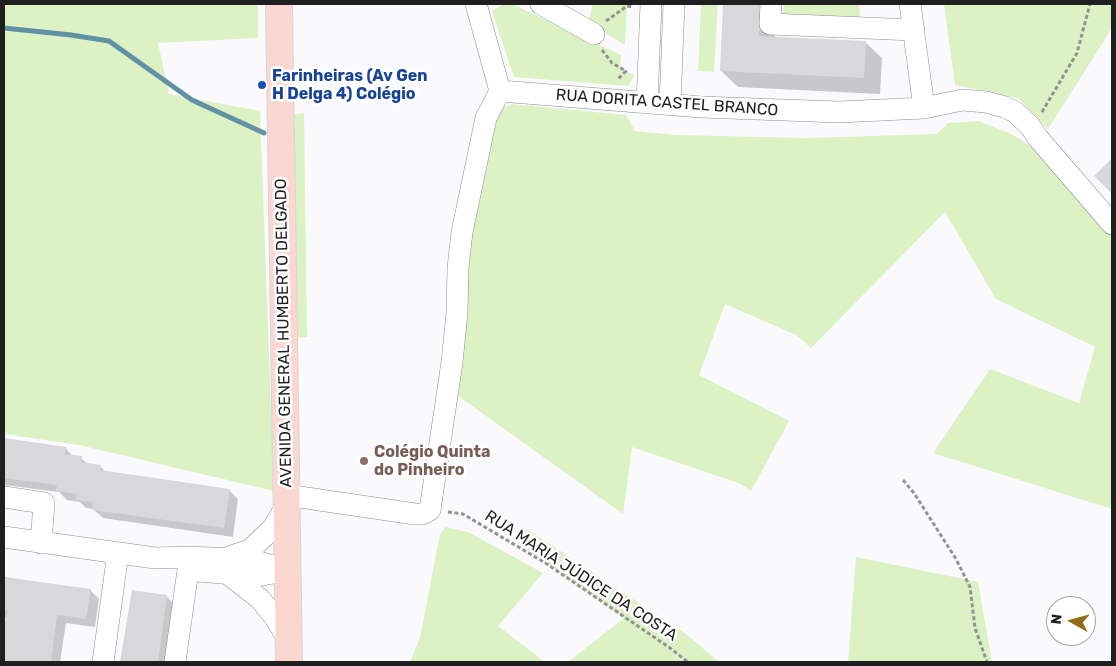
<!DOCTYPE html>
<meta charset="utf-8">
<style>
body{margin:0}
#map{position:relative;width:1116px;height:666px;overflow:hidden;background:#fafafd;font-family:Rubik,sans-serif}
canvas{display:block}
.frame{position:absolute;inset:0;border:5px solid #1f1f20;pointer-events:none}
.north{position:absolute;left:1046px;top:596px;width:50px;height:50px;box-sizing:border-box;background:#fff;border:1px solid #a5a5a6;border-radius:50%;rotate:277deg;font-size:14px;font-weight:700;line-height:20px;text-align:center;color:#1f1f20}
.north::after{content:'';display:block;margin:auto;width:18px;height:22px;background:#926d15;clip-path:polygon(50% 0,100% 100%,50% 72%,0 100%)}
</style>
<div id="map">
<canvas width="1116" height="666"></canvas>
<div class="frame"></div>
<div class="north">N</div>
</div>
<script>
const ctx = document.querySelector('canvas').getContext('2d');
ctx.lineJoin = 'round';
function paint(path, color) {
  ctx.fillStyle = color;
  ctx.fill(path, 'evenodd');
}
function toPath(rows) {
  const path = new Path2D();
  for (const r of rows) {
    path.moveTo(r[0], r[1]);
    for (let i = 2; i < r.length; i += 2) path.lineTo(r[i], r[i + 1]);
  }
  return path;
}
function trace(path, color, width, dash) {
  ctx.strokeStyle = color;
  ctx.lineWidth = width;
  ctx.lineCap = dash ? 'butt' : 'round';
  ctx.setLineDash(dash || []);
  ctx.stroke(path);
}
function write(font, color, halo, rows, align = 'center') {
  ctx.font = font + ' Rubik,sans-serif';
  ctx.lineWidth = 5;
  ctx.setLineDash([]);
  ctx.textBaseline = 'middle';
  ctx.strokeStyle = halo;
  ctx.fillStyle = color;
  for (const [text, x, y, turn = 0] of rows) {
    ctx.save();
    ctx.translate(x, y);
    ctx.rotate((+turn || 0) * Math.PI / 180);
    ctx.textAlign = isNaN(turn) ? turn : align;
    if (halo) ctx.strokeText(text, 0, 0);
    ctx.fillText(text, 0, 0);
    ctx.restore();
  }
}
const green = toPath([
 [4,4,258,4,258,38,158,43,169,94,260,111,274,491,79,445,4,434],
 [504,4,512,4,621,55,620,69,635,75,628,86,514,77,492,11],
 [593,4,627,4,625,45,588,23],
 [701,4,718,4,714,72,698,71],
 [784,4,859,4,860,18,783,15],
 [944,4,1112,4,1112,28,1048,129,1018,98,955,85],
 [511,104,626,115,635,131,675,135,805,138,937,134,948,123,979,121,1011,134,1036,149,1112,235,1112,509,933,453,990,369,1079,403,1095,347,996,299,945,212,811,348,796,335,725,304,699,375,789,421,751,491,741,484,632,447,623,514,454,393,471,241,498,111],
 [304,113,307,337,296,338,292,115],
 [446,527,468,532,543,573,498,626,545,662,410,662,420,638,440,534],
 [527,529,686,634,719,662,568,662,624,618,518,543],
 [856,557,978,582,992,662,848,662]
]);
const shadow = toPath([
 [724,4,777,4,775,38,865,42,882,58,880,94,738,87,721,71],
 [4,440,65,448,73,456,81,458,88,464,100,466,107,473,229,490,238,499,233,537,103,518,93,509,86,508,80,502,67,500,59,492,4,485],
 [4,577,90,590,99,599,95,627,66,623,60,662,4,662,4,639,7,618,4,617],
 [133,591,167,597,176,606,167,662,121,662]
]);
const stream = toPath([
 [4,28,71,35,109,41,192,100,264,133]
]);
const building = toPath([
 [723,4,760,4,759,36,866,41,864,78,720,71],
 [1112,158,1112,194,1094,176],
 [4,438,66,447,65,454,82,456,81,462,101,465,100,470,230,489,224,528,92,510,93,502,76,500,77,494,56,491,57,485,4,478],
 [4,577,91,589,86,619,57,615,51,661,54,662,4,662,4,630,7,610,4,610],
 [132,590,167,595,158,662,120,662]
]);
const path = toPath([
 [606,21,627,6,633,7],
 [602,50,612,63,626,71,617,80],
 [1042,112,1077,53,1090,4],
 [903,480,914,493,956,559,970,587,975,628,987,662],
 [448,512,463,514,547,564,670,648,688,662]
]);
const minor = toPath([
 [476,4,500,91,701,107,839,112,924,108,962,100,986,102,1005,107,1015,112,1030,126,1038,138,1112,224],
 [541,4,594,34],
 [771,4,770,24,914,30],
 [910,4,924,108],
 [647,103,651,4],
 [670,104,674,4],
 [286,495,415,514,423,514,430,510,452,362,457,313,458,268,462,232,486,118,500,91],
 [4,497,44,503,41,543],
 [4,537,155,558,190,557,252,560,287,570],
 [229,557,250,550,273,528,287,505],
 [198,571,257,576,284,571],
 [228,574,260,599,276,619,289,641],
 [103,662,118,553],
 [175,662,188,570]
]);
const major = toPath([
 [279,4,289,662]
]);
const markers = [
 [262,85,5,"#1a4fb4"],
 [364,461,5,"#8d6e63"]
];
const transitNames = [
 ["Farinheiras (Av Gen",272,76],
 ["H Delga 4) Colégio",272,94]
];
const streetNames = [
 ["RUA DORITA CASTEL BRANCO",667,103,4],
 ["AVENIDA GENERAL HUMBERTO DELGADO",284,333,-91],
 ["RUA MARIA JÚDICE DA COSTA",581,576,33]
];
const educationNames = [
 ["Colégio Quinta",374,452],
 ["do Pinheiro",374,470]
];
paint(green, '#dcf1c4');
paint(shadow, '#0003');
trace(stream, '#6291a5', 5);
paint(building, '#d8d8da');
trace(minor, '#8b8c8e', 22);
trace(major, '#d7d7d7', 28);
trace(path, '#939395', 3, [4, 2.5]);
trace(minor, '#fff', 21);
trace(major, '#fad7d1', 26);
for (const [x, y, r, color] of markers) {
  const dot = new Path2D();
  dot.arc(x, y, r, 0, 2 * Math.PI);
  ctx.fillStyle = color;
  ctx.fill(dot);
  trace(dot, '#fff', 2);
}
write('bold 16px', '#164399', '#fff', transitNames, 'left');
write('16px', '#1f1f20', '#fff', streetNames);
write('bold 16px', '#785e54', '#fff', educationNames, 'left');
</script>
